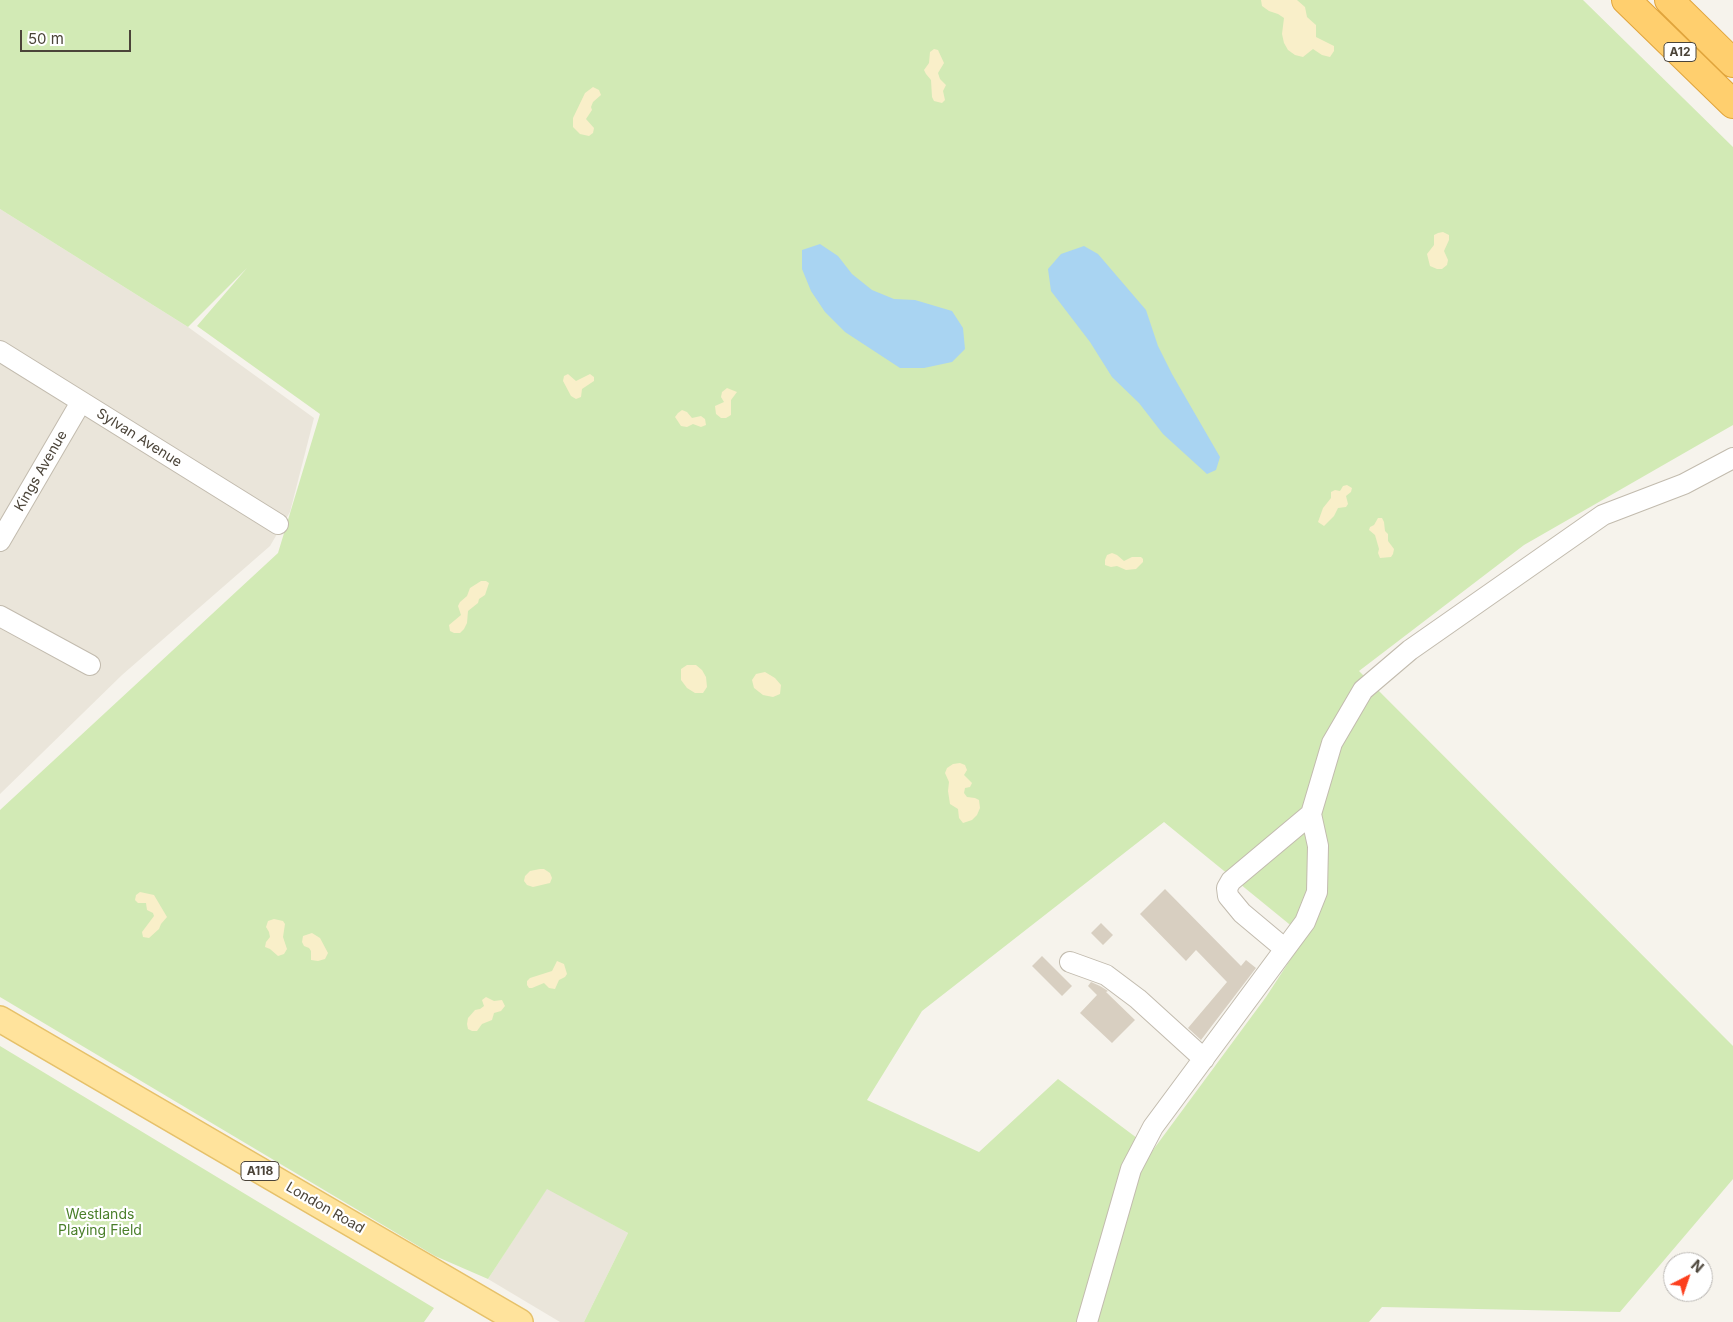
<!DOCTYPE html>
<style>
body{margin:0}
#map{position:relative;width:1733px;height:1322px;overflow:hidden;background:#f6f3ec;font-family:Inter,sans-serif}
canvas{display:block}
.north{position:absolute;left:1663px;top:1252px;width:50px;height:50px;box-sizing:border-box;background:#fff;border:1px solid #b7b4b0;border-radius:50%;rotate:41deg;font-size:14px;font-weight:700;line-height:20px;text-align:center;color:#4b4439}
.north::after{content:'';display:block;margin:auto;width:18px;height:22px;background:#fc3f1d;clip-path:polygon(50% 0,100% 100%,50% 72%,0 100%)}
.scale{position:absolute;left:20px;top:30px;width:111px;height:22px;box-sizing:border-box;border:2px solid #4b4439;border-top:0;padding-left:6px;font-size:15px;line-height:18px;white-space:nowrap;color:#4b4439;-webkit-text-stroke:4px #fff;paint-order:stroke}
</style>
<div id="map">
<canvas width="1733" height="1322"></canvas>
<div class="north">N</div>
<div class="scale">50 m</div>
</div>
<script>
const ctx = document.querySelector('canvas').getContext('2d');
ctx.lineJoin = 'round';
function paint(path, color) {
  ctx.fillStyle = color;
  ctx.fill(path, 'evenodd');
}
function toPath(rows) {
  const path = new Path2D();
  for (const r of rows) {
    path.moveTo(r[0], r[1]);
    for (let i = 2; i < r.length; i += 2) path.lineTo(r[i], r[i + 1]);
  }
  return path;
}
function trace(path, color, width, dash) {
  ctx.strokeStyle = color;
  ctx.lineWidth = width;
  ctx.lineCap = dash ? 'butt' : 'round';
  ctx.setLineDash(dash || []);
  ctx.stroke(path);
}
function write(font, color, halo, rows, align = 'center') {
  ctx.font = font + ' Inter,sans-serif';
  ctx.lineWidth = 4.5;
  ctx.setLineDash([]);
  ctx.textBaseline = 'middle';
  ctx.strokeStyle = halo;
  ctx.fillStyle = color;
  for (const [text, x, y, turn = 0] of rows) {
    ctx.save();
    ctx.translate(x, y);
    ctx.rotate((+turn || 0) * Math.PI / 180);
    ctx.textAlign = isNaN(turn) ? turn : align;
    if (halo) ctx.strokeText(text, 0, 0);
    ctx.fillText(text, 0, 0);
    ctx.restore();
  }
}
const residential = toPath([
 [0,209,188,327,314,418,290,512,270,546,122,675,0,794],
 [547,1188,628,1233,584,1322,560,1322,488,1279]
]);
const green = toPath([
 [0,0,1583,0,1733,147,1733,425,1524,545,1359,671,1733,1046,1733,1179,1620,1312,1382,1307,1369,1322,584,1322,628,1233,547,1189,488,1279,435,1256,0,997,0,810,278,553,320,414,197,326,247,268,188,327,0,209],
 [1164,822,1305,937,1266,997,1153,1150,1058,1079,979,1152,867,1100,922,1011],
 [0,1046,434,1308,424,1322,0,1322]
]);
const sand = toPath([
 [1261,0,1297,0,1305,7,1307,17,1316,25,1316,37,1334,46,1334,51,1330,57,1322,55,1313,49,1303,57,1295,55,1288,50,1284,43,1282,34,1284,18,1278,14,1269,11,1262,6],
 [934,49,938,50,944,63,938,73,940,79,946,85,943,91,945,100,942,103,934,101,932,97,931,80,926,74,924,70,929,63,930,52],
 [593,87,599,90,601,95,593,102,591,107,592,110,586,119,594,128,593,133,589,136,580,134,573,127,573,118,585,93],
 [1443,232,1449,235,1449,240,1444,251,1448,260,1447,265,1442,269,1437,269,1430,266,1427,254,1434,245,1434,235,1438,233],
 [568,374,576,381,590,374,594,377,594,381,582,389,581,397,576,399,571,396,563,381,564,376],
 [727,388,737,392,731,400,731,415,726,418,721,418,716,414,715,406,724,402,721,397,722,392],
 [682,410,687,412,692,418,701,416,705,419,706,425,701,427,693,424,687,427,681,426,675,417,678,413],
 [1347,485,1352,488,1351,492,1346,496,1348,504,1346,507,1338,508,1334,516,1324,526,1318,522,1323,508,1331,498,1331,492,1335,490,1340,491,1343,486],
 [1378,518,1382,518,1384,522,1385,531,1388,534,1388,541,1394,549,1393,554,1391,557,1380,558,1378,553,1379,549,1375,535,1369,530,1370,527,1374,525],
 [1112,553,1117,555,1124,561,1132,557,1141,557,1143,559,1143,562,1136,569,1126,570,1117,566,1111,567,1105,565,1105,560,1107,555],
 [481,581,486,581,489,583,485,595,479,599,478,603,468,611,467,623,464,629,460,633,454,633,450,631,449,625,461,615,458,606,460,602,467,596,470,588],
 [687,665,696,665,702,670,706,677,707,687,703,693,695,693,687,688,681,680,681,669],
 [765,672,775,678,781,685,780,694,773,697,763,695,754,688,752,680,756,674],
 [960,763,965,765,967,770,964,775,972,783,970,787,965,788,964,793,967,797,975,798,979,800,980,808,977,815,972,820,963,823,959,818,958,809,950,804,948,791,949,782,945,773,947,768,953,764],
 [540,869,544,869,550,873,552,878,550,883,533,887,527,885,524,881,525,876,530,871],
 [140,892,154,895,167,917,161,924,159,929,149,938,143,937,142,932,154,916,153,913,147,910,146,903,138,903,135,900,136,895],
 [274,919,283,921,285,924,283,937,287,949,284,954,278,956,270,949,265,947,266,942,270,937,269,932,266,927,268,921],
 [312,933,320,938,328,953,325,959,318,961,311,960,311,951,309,948,304,946,302,942,303,936],
 [557,961,564,964,567,974,565,977,559,980,555,989,549,988,544,983,532,988,529,988,527,985,527,981,530,978,552,971],
 [486,997,494,1001,502,1000,505,1006,501,1011,494,1013,492,1020,482,1024,477,1031,472,1031,468,1029,467,1024,468,1018,475,1010,480,1009,484,1006,482,1000]
]);
const water = toPath([
 [820,244,838,256,852,274,872,290,894,299,915,300,952,311,963,328,965,349,952,362,924,368,900,368,845,332,825,312,811,291,802,269,802,250],
 [1084,246,1098,254,1146,310,1158,346,1172,374,1220,457,1216,470,1207,474,1163,434,1139,403,1112,377,1090,342,1051,291,1048,269,1061,254]
]);
const building = toPath([
 [1165,889,1241,966,1246,960,1256,968,1201,1040,1188,1028,1227,982,1196,950,1186,961,1140,914],
 [1101,923,1113,935,1103,945,1091,933],
 [1042,956,1072,986,1062,996,1032,966],
 [1091,982,1100,986,1108,991,1106,992,1135,1020,1112,1043,1080,1013,1097,995,1088,986]
]);
const minor = toPath([
 [0,351,278,524],
 [0,541,81,402],
 [0,616,90,665],
 [1285,949,1242,913,1228,896,1227,888,1231,881,1311,814],
 [1070,962,1106,975,1138,999,1204,1059],
 [1087,1322,1131,1169,1153,1127,1305,922,1317,892,1318,846,1311,814,1332,743,1363,690,1410,650,1603,515,1684,484,1733,458]
]);
const major = toPath([
 [0,1019,520,1322]
]);
const highway = toPath([
 [1626,0,1733,104],
 [1669,0,1733,63]
]);
const shields = [
 [1680,52,32],
 [260,1171,38]
];
const shieldNames = [
 ["A12",1680,52],
 ["A118",260,1171]
];
const streetNames = [
 ["Sylvan Avenue",139,438,32],
 ["Kings Avenue",41,471,-60],
 ["London Road",325,1208,30]
];
const parkNames = [
 ["Westlands",100,1215],
 ["Playing Field",100,1231]
];
paint(residential, '#eae5da');
paint(green, '#d2eab5');
paint(sand, '#f9efc9');
paint(water, '#a9d4f2');
paint(building, '#d8cfc1');
trace(minor, '#c2bbae', 22);
trace(major, '#e6c16a', 28);
trace(highway, '#e0a43c', 30);
trace(minor, '#fff', 20);
trace(major, '#ffe39c', 25);
trace(highway, '#ffcf6e', 28);
for (const [x, y, w] of shields) {
  const box = new Path2D();
  box.roundRect(x - w / 2, y - 9.5, w, 19, 4);
  ctx.fillStyle = '#fff';
  ctx.fill(box);
  trace(box, '#4b4439', 1);
}
write('bold 12px', '#4b4439', null, shieldNames);
write('14px', '#4b4439', '#fff', streetNames);
write('14px', '#4a7f2a', '#fff', parkNames);
</script>
